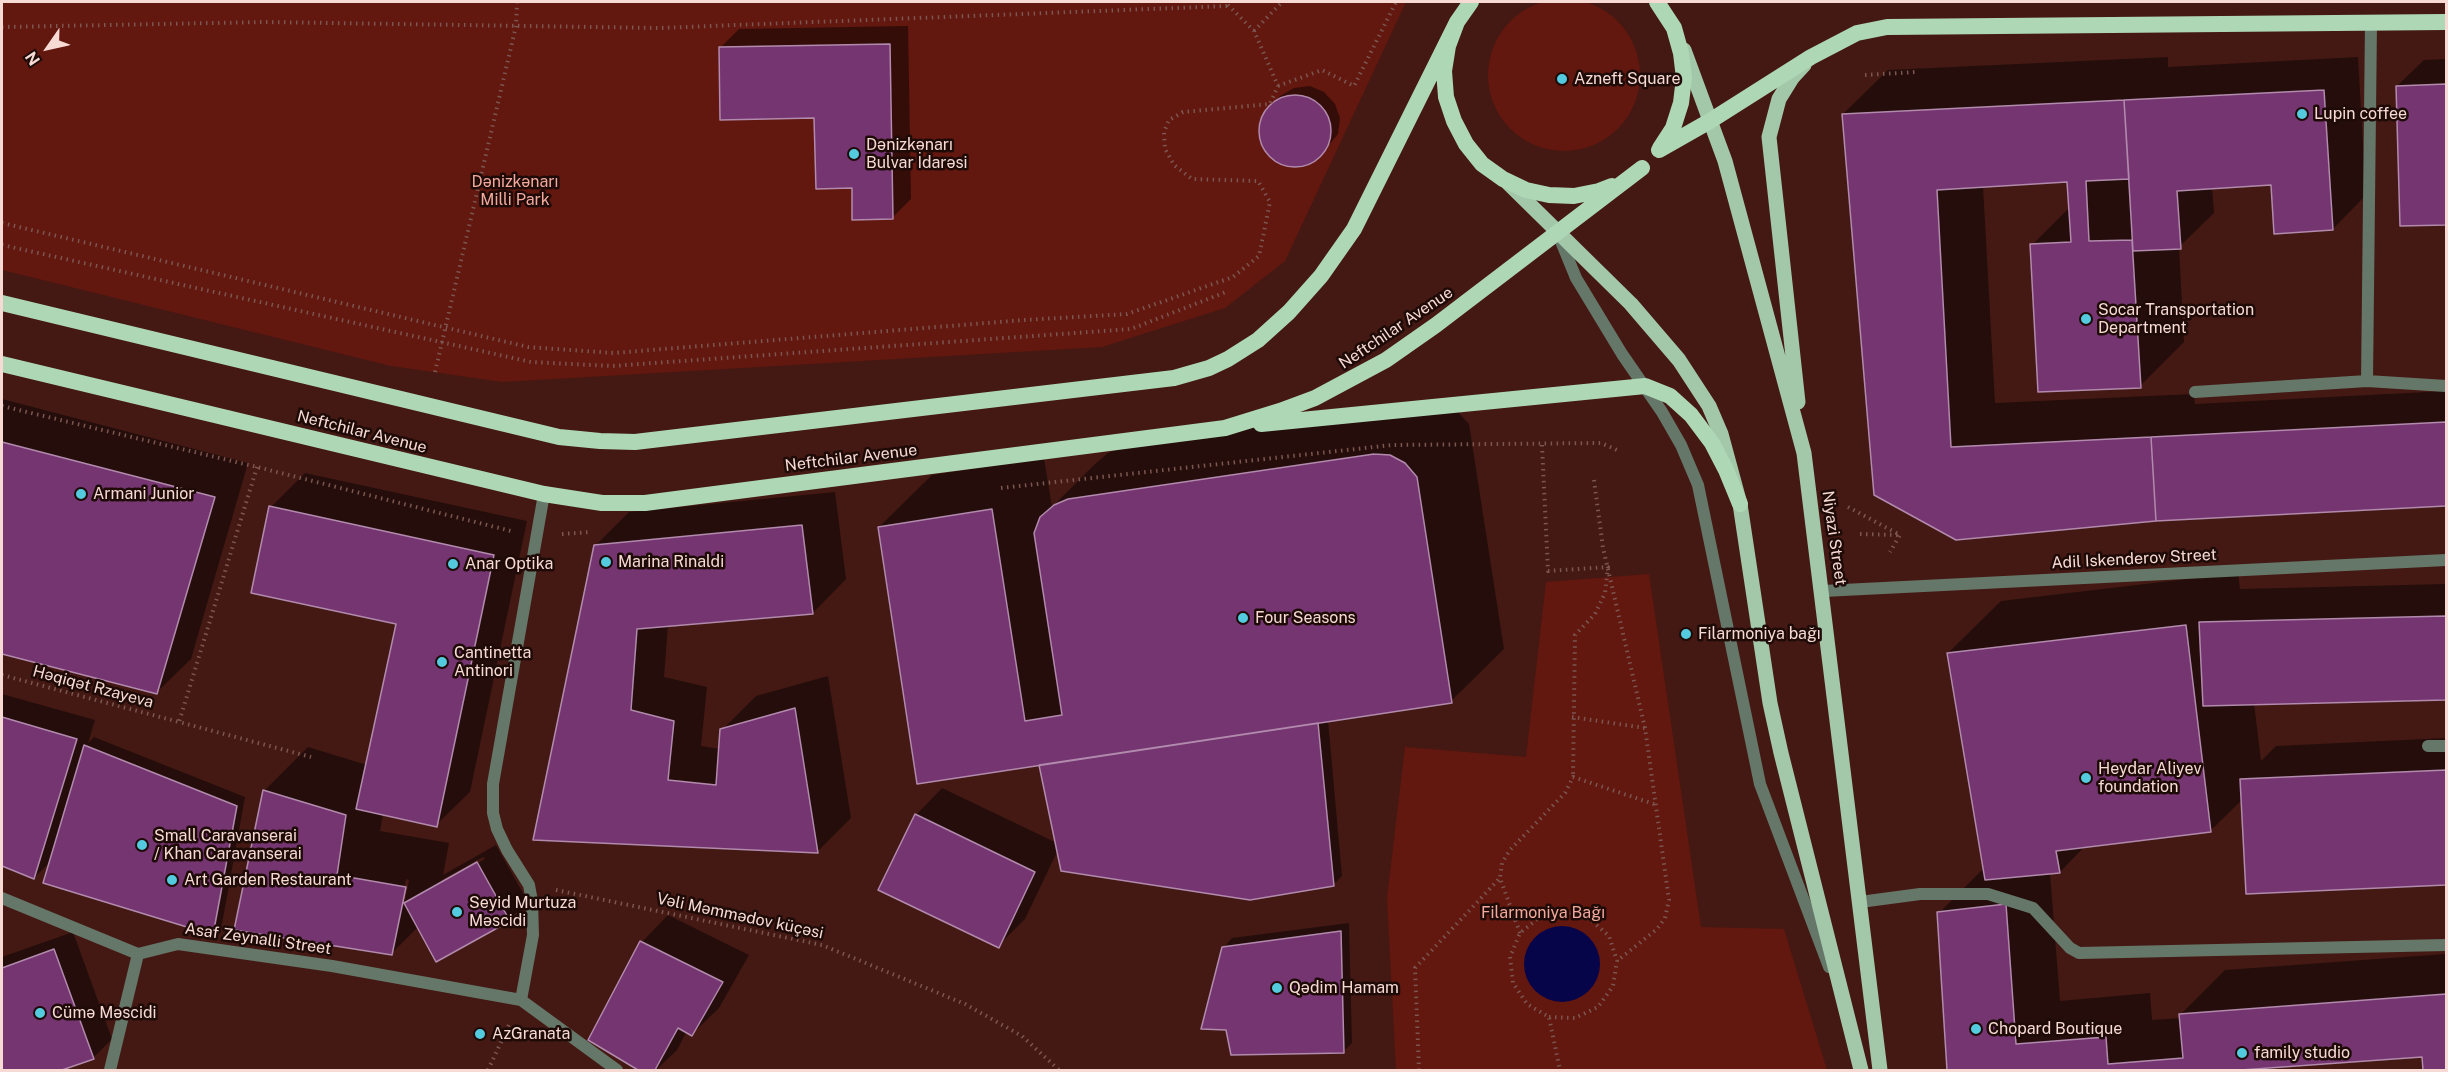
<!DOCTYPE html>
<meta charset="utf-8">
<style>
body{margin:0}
#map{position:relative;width:2448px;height:1072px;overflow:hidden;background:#441913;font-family:"Public Sans",sans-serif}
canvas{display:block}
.frame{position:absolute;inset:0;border:3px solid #f7dad4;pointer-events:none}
.north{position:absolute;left:18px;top:18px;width:60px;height:60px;-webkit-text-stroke:4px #1e0b08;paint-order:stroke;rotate:236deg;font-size:16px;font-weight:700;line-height:24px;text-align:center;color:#f7dad4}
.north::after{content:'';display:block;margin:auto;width:21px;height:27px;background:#f7dad4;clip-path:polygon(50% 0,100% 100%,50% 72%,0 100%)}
</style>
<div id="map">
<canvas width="2448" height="1072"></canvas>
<div class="frame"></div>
<div class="north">N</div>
</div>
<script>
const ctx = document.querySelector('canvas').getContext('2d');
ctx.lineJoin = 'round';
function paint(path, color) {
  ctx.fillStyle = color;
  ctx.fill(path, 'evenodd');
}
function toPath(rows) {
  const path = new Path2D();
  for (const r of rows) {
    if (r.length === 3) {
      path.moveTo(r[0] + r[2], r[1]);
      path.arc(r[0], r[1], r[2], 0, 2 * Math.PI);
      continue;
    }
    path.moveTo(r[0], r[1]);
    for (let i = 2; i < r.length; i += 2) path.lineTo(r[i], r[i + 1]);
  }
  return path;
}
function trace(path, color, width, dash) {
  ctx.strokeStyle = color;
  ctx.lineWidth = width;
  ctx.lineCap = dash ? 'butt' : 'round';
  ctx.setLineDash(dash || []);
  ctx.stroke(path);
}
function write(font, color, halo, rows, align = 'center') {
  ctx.font = font + ' "Public Sans",sans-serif';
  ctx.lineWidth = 5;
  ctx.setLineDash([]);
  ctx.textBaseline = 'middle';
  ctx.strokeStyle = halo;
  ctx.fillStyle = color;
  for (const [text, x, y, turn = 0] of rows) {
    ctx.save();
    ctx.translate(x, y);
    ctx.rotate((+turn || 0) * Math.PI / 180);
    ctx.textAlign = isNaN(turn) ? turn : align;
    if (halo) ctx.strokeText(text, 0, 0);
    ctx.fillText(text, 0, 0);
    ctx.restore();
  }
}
const green = toPath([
 [1564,75,76],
 [2,2,1406,2,1285,261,1225,308,1102,347,502,382,391,366,2,270],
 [1649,574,1701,927,1784,929,1827,1070,1396,1070,1387,898,1405,747,1526,757,1546,582]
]);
const water = toPath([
 [1562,964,38]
]);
const shadow = toPath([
 [908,26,911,199,893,217,853,187,816,116,720,48,739,29],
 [2168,57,2168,67,2358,57,2366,195,2333,229,2272,184,2212,187,2214,213,2179,247,2184,342,2140,386,2032,245,2070,207,2068,181,1983,186,1995,403,2194,394,2195,404,2446,391,2446,504,2156,520,1956,539,1843,114,1888,70],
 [2446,59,2446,223,2402,225,2397,86,2424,60],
 [1310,86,1324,92,1335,104,1340,118,1338,134,1319,157,1306,165,1290,166,1276,160,1264,149,1260,134,1262,119,1280,96,1294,88],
 [2,399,248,463,191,659,157,692,2,653],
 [1428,402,1457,411,1469,424,1504,649,1451,701,1328,720,1342,876,1333,885,1058,850,1025,919,998,946,916,815,942,788,1057,843,1040,764,879,527,932,475,1044,458,1052,507,1094,465,1108,453,1122,448],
 [305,473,527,521,470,792,436,825,383,814,380,831,449,843,443,875,496,845,528,902,509,920,437,960,418,927,392,953,264,791,308,747,367,765,398,623,271,507],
 [483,857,485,859,442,884,442,880],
 [406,879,409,880,404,906,401,906],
 [835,492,846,579,813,613,668,625,664,677,707,687,701,746,720,749,722,730,756,696,828,676,851,818,818,851,535,839,595,546,629,512],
 [2238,573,2240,589,2446,584,2446,698,2254,703,2261,761,2276,746,2446,738,2446,883,2247,892,2243,799,2210,831,2086,845,2060,872,2050,873,2060,1001,2150,993,2152,1020,2181,1018,2181,1014,2225,970,2446,954,2446,1070,2424,1070,2423,1056,2263,1067,2260,1070,1949,1070,1939,913,1984,868,1948,653,2001,601],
 [2,694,95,720,88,743,94,737,245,797,222,924,213,933,51,861,34,878,2,864],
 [668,915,749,955,719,1008,692,1034,687,1031,677,1050,656,1070,641,1070,590,1039,642,942],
 [1349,923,1352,1043,1343,1052,1223,948,1232,938],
 [73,932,112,1039,93,1058,57,1070,2,1070,2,957]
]);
const building = toPath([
 [890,44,893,219,852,220,852,188,816,189,814,118,720,120,719,47,890,44],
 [2446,84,2446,225,2400,226,2396,86,2446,84],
 [2324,90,2333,230,2274,234,2271,185,2177,191,2181,249,2133,251,2124,100,2324,90],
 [1295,131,36],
 [2124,100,2129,179,2086,181,2089,241,2132,240,2141,388,2038,392,2030,244,2071,242,2067,182,1937,190,1951,447,2151,437,2156,521,1956,540,1874,495,1842,114,2124,100],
 [2446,422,2446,506,2156,521,2151,437,2446,422],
 [2,442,215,497,157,694,2,654,2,442],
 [1374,454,1390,455,1405,463,1417,477,1452,703,917,784,878,527,992,509,1025,721,1062,715,1034,533,1040,517,1054,505,1068,499,1374,454],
 [269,506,494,555,437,827,356,809,396,624,251,593,269,506],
 [802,525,813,614,637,629,631,710,674,721,668,780,716,785,720,729,795,708,818,853,533,840,594,545,802,525],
 [2446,616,2446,700,2203,706,2199,622,2446,616],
 [2186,625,2211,832,2056,851,2060,873,1985,880,1947,653,2186,625],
 [2,717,77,739,34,879,2,866,2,717],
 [1318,723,1334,886,1250,900,1061,871,1039,765,1318,723],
 [84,745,237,806,213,935,43,883,84,745],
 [2446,770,2446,885,2246,894,2240,779,2446,770],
 [263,790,346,815,337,875,406,887,392,955,234,930,263,790],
 [915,814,1035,872,999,948,878,890,915,814],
 [477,862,510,921,436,962,404,903,477,862],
 [2006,904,2016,1044,2106,1037,2108,1064,2183,1058,2179,1014,2446,994,2446,1070,2423,1070,2422,1057,2241,1070,1947,1070,1937,912,2006,904],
 [1341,931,1344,1053,1231,1055,1226,1030,1201,1029,1222,947,1341,931],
 [640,941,723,982,692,1036,678,1028,655,1070,638,1070,588,1040,640,941],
 [54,949,94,1059,62,1070,2,1070,2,968,54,949]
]);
const path = toPath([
 [2,27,265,22,659,28,1228,6],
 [1254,31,1282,2],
 [1865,75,1916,72],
 [1278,86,1322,70,1354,86,1396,2],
 [2,223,528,347,614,353,1024,320,1127,314,1233,277,1259,256,1270,202,1258,181,1192,179,1174,165,1165,149,1164,132,1169,120,1183,112,1270,104,1278,86,1254,31,1225,2],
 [2,245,531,362,612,366,1131,329,1226,292],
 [435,372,516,26,517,2],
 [2,406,257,467,511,531],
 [1542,445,1548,571,1608,567,1605,593,1595,614,1575,635,1573,777],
 [257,467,179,722,311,757],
 [1594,480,1603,548,1645,728,1669,900,1665,918,1657,929,1617,961],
 [1001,488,1392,445,1601,443,1617,450],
 [1848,507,1900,535,1890,552],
 [562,534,591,532],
 [1860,534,1898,535],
 [2,675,179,722],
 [1572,717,1645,728],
 [556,890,822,945,965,1004,1022,1036,1059,1070],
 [1520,933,1500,878,1502,863,1510,850,1565,793,1573,777,1657,805],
 [1549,1017,1575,1018,1598,1007,1613,986,1617,961,1609,936,1590,919,1565,911,1540,917,1520,933,1510,957,1513,983,1527,1004,1549,1017,1560,1070],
 [488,1070,509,1025],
 [1419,1070,1415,968,1500,878]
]);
const service = toPath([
 [2371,23,2367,381,2446,386],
 [1558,234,1576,278,1622,354,1662,412,1681,445,1698,485,1760,784,1829,967],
 [2195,392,2367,381],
 [2428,746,2446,746],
 [2,898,138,954],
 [1860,902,1920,894,1988,894,2033,908,2070,948,2079,953,2446,945]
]);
const minor = toPath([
 [1823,591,2446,560],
 [521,1000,533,935,532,901,529,885,507,850,497,829,493,813,493,784,544,494],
 [110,1070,138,954,178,944,332,966,521,1000,617,1070]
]);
const primary = toPath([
 [1684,50,1725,161,1804,453,1880,1070],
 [1508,183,1631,304,1679,360,1709,406,1721,434,1740,504,1770,703,1781,753,1861,1070],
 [1798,402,1769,137,1779,99,1792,78,1804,65]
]);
const trunk = toPath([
 [1471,2,1457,22,1448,46,1444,71,1446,97,1454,121,1466,144,1482,164,1503,179,1526,190,1549,195,1574,196,1599,191,1612,186],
 [1657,2,1674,28,1681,53,1684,78,1681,103,1673,128,1660,148],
 [1659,150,1710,121,1811,57,1857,33,1887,27,2446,22],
 [2,303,559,437,600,441,635,442,1174,378,1209,368,1228,359,1258,340,1289,312,1321,276,1354,229,1457,22],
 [2,364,544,494,602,503,645,503,1225,428,1280,411,1315,398,1386,360,1436,325,1642,168],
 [1261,424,1645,386,1670,396,1691,415,1712,443,1726,470,1740,504]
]);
const markers = [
 [1562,79,6,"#54cade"],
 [2302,114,6,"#54cade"],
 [854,154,6,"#54cade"],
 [2086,319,6,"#54cade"],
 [81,494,6,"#54cade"],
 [606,562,6,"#54cade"],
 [453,564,6,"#54cade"],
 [1243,618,6,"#54cade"],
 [1686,634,6,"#54cade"],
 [442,662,6,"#54cade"],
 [2086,778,6,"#54cade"],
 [142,845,6,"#54cade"],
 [172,880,6,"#54cade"],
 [457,912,6,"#54cade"],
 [1277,988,6,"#54cade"],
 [40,1013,6,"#54cade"],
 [1976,1029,6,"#54cade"],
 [480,1034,6,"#54cade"],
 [2242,1053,6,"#54cade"]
];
const poiNames = [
 ["Azneft Square",1574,79],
 ["Lupin coffee",2314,114],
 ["Dənizkənarı",866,145],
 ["Bulvar İdarəsi",866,163],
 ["Socar Transportation",2098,310],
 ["Department",2098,328],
 ["Armani Junior",93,494],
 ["Marina Rinaldi",618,562],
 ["Anar Optika",465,564],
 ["Four Seasons",1255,618],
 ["Filarmoniya bağı",1698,634],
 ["Cantinetta",454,653],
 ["Antinori",454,671],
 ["Heydar Aliyev",2098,769],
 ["foundation",2098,787],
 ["Small Caravanserai",154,836],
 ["/ Khan Caravanserai",154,854],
 ["Art Garden Restaurant",184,880],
 ["Seyid Murtuza",469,903],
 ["Məscidi",469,921],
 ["Qədim Hamam",1289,988],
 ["Cümə Məscidi",52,1013],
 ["Chopard Boutique",1988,1029],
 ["AzGranata",492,1034],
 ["family studio",2254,1053]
];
const parkNames = [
 ["Dənizkənarı",515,182],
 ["Milli Park",515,200],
 ["Filarmoniya Bağı",1543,913]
];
const streetNames = [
 ["Neftchilar Avenue",1396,328,-34],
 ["Neftchilar Avenue",362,432,14],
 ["Neftchilar Avenue",851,458,-7],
 ["Niyazi Street",1834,538,82],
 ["Adil Iskenderov Street",2134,559,-3],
 ["Həqiqət Rzayeva",93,687,15],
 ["Vəli Məmmədov küçəsi",740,916,12],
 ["Asaf Zeynalli Street",258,939,8]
];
paint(green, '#62170f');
paint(water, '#07054a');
paint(shadow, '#0007');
paint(building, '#743570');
trace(building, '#b28aad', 1.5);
trace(path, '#7c5650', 4, [1.5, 4.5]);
trace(service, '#657768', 12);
trace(minor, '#657768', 12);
trace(primary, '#a2c7a9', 15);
trace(trunk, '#aed7b6', 16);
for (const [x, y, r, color] of markers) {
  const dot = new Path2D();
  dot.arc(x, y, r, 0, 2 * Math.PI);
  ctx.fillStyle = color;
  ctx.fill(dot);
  trace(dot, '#1e0b08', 2);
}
write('16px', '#f7dad4', '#1e0b08', poiNames, 'left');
write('16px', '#f2a99c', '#1e0b08', parkNames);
write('16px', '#f7dad4', '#1e0b08', streetNames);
</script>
